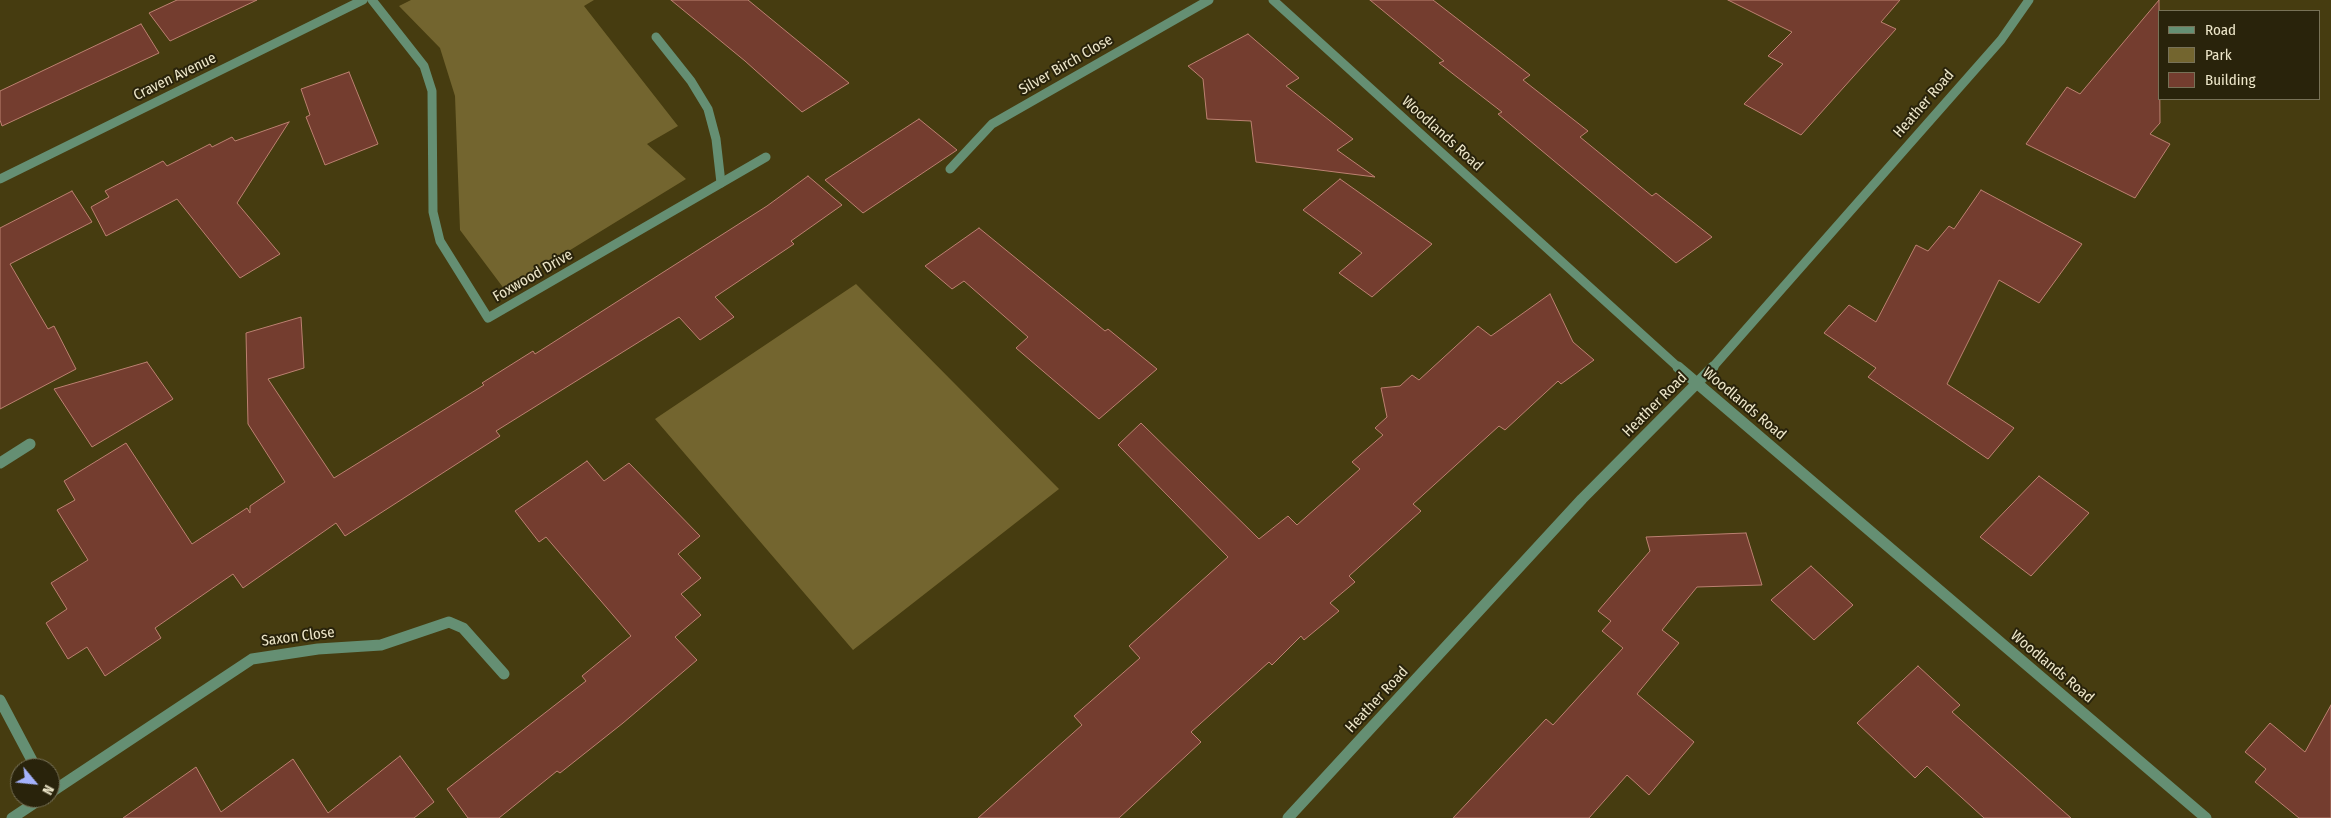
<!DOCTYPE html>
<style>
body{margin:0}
#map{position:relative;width:2331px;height:818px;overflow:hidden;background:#463c10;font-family:"Fira Sans Condensed",sans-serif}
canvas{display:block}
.legend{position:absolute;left:2158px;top:10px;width:162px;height:90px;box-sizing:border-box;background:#29230b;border:1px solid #777157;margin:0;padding:6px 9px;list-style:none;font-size:15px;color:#ede6c9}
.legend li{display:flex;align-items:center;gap:10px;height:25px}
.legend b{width:25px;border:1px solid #777157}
.north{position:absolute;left:10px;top:758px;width:50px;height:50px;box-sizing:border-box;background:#29230b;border:1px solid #777157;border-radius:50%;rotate:118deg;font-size:14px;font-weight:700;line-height:20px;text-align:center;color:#ede6c9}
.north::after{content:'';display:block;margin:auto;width:18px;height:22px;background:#a4b2fc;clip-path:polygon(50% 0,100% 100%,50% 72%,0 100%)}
</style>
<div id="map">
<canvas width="2331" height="818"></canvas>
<ul class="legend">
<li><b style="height:6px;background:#658f73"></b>Road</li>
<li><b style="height:14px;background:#73652f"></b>Park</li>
<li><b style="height:14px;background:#743d2f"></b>Building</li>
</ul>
<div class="north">N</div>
</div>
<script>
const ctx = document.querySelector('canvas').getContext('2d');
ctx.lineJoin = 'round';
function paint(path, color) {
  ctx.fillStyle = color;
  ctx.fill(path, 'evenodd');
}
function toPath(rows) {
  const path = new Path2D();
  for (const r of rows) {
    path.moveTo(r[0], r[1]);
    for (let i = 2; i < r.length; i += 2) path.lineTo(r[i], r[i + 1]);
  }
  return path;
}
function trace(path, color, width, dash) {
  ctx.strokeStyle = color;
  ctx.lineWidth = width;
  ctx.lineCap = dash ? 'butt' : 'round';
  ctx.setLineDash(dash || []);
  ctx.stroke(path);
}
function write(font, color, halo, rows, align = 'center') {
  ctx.font = font + ' "Fira Sans Condensed",sans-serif';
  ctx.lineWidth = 4;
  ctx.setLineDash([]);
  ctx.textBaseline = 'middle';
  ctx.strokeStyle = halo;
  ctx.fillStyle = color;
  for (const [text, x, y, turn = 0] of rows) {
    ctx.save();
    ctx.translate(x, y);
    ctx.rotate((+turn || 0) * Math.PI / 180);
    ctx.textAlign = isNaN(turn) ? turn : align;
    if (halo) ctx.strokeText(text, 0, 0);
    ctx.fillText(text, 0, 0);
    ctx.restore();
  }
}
const green = toPath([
 [411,0,594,0,584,6,678,126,647,144,686,179,505,290,460,230,455,96,440,48,399,6],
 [856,284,1059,489,853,650,655,419]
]);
const building = toPath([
 [177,0,257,0,170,41,149,13,177,0],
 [671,0,748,0,849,83,802,112,745,61,671,0],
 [1370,0,1433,0,1530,75,1523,80,1588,131,1580,137,1652,196,1656,193,1712,237,1676,263,1498,114,1502,112,1439,63,1444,61,1370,0],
 [1728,0,1900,0,1881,22,1896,29,1801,135,1744,104,1783,64,1768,56,1792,32,1728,0],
 [2159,0,2160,123,2150,134,2170,144,2135,198,2026,144,2067,87,2080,94,2159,0],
 [141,24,159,53,2,126,0,120,0,91,141,24],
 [1248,34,1299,78,1286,86,1353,139,1337,150,1375,177,1256,162,1251,121,1207,119,1203,79,1188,66,1248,34],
 [349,72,378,144,325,165,306,117,310,115,301,89,349,72],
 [919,119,957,150,863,213,825,180,919,119],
 [289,122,237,203,280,254,240,278,177,199,106,236,91,207,109,197,105,191,163,161,167,166,210,144,212,147,232,137,235,141,289,122],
 [808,176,842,205,791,241,794,244,715,297,734,317,700,340,679,317,496,431,500,436,345,536,336,523,243,588,233,574,155,628,161,638,105,676,87,647,68,659,46,623,67,609,51,583,88,560,57,510,75,500,64,481,126,443,192,544,247,508,250,513,250,506,285,482,248,424,246,333,301,317,304,368,268,379,334,478,484,385,482,383,533,351,535,354,767,206,808,176],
 [1340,179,1432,244,1372,297,1339,273,1362,253,1303,210,1340,179],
 [1981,190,2082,244,2039,303,1999,280,1947,384,2014,428,1988,459,1868,377,1876,368,1824,333,1849,305,1876,322,1916,245,1928,251,1949,226,1954,229,1981,190],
 [72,191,92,222,10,264,48,329,54,326,76,369,0,409,0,228,72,191],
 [979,228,1105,331,1108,329,1157,369,1099,419,1016,348,1028,337,964,281,952,289,925,266,979,228],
 [1550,294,1573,342,1594,360,1561,384,1558,381,1505,430,1499,426,1413,504,1421,511,1349,576,1355,582,1330,603,1339,611,1304,640,1301,636,1272,665,1269,662,1191,732,1201,742,1119,818,978,818,1082,725,1074,716,1140,658,1129,646,1228,557,1118,445,1141,423,1259,539,1288,516,1297,525,1360,469,1352,462,1383,435,1375,428,1387,417,1381,388,1400,386,1412,375,1419,380,1478,326,1491,336,1550,294],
 [147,362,173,399,92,447,54,389,147,362],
 [587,461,604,481,629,463,700,536,678,554,701,578,681,594,701,615,675,637,697,660,623,723,560,773,557,771,499,818,468,818,447,789,586,681,582,676,631,636,546,537,539,542,515,511,587,461],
 [2039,476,2089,513,2031,576,1980,537,2039,476],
 [1746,533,1762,585,1697,587,1662,630,1679,643,1637,694,1694,742,1649,795,1627,775,1589,818,1453,818,1546,719,1553,725,1623,648,1602,631,1611,621,1598,611,1650,551,1646,537,1746,533],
 [1811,566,1853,605,1814,640,1771,600,1811,566],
 [1918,666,1960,705,1952,712,2071,818,1984,818,1927,766,1915,778,1857,723,1918,666],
 [2331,705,2331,818,2299,818,2255,782,2266,769,2245,752,2270,723,2305,752,2331,705],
 [400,756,434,802,414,818,123,818,196,767,221,812,293,759,328,813,400,756]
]);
const lane = toPath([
 [656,37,691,81,708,109,716,139,721,183]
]);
const streetFar1 = toPath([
 [372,0,424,66,432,91,433,212,440,241,488,318,766,157],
 [1273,0,1679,368],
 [950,169,992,124,1209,0],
 [0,179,363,0],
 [1712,368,2001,40,2029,0]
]);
const street = toPath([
 [1678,367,2206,818],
 [0,463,30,444],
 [0,700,36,768],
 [50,793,252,659,318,649,381,645,449,622,463,628,504,674],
 [12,818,42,798],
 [1288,818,1582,499,1713,367]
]);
const streetNames = [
 ["Silver Birch Close",1066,65,-30],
 ["Craven Avenue",175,77,-26],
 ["Heather Road",1924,104,-49],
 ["Woodlands Road",1442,134,42],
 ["Foxwood Drive",533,276,-30],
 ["Woodlands Road",1744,404,40],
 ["Heather Road",1655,405,-45],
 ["Saxon Close",298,637,-7],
 ["Woodlands Road",2052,667,40],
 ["Heather Road",1377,700,-47]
];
paint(green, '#73652f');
paint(building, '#743d2f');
trace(building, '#bc8171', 1);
trace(lane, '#658f73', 9);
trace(streetFar1, '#658f73', 9);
trace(street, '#658f73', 11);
write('15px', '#ede6c9', '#29230b', streetNames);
</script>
